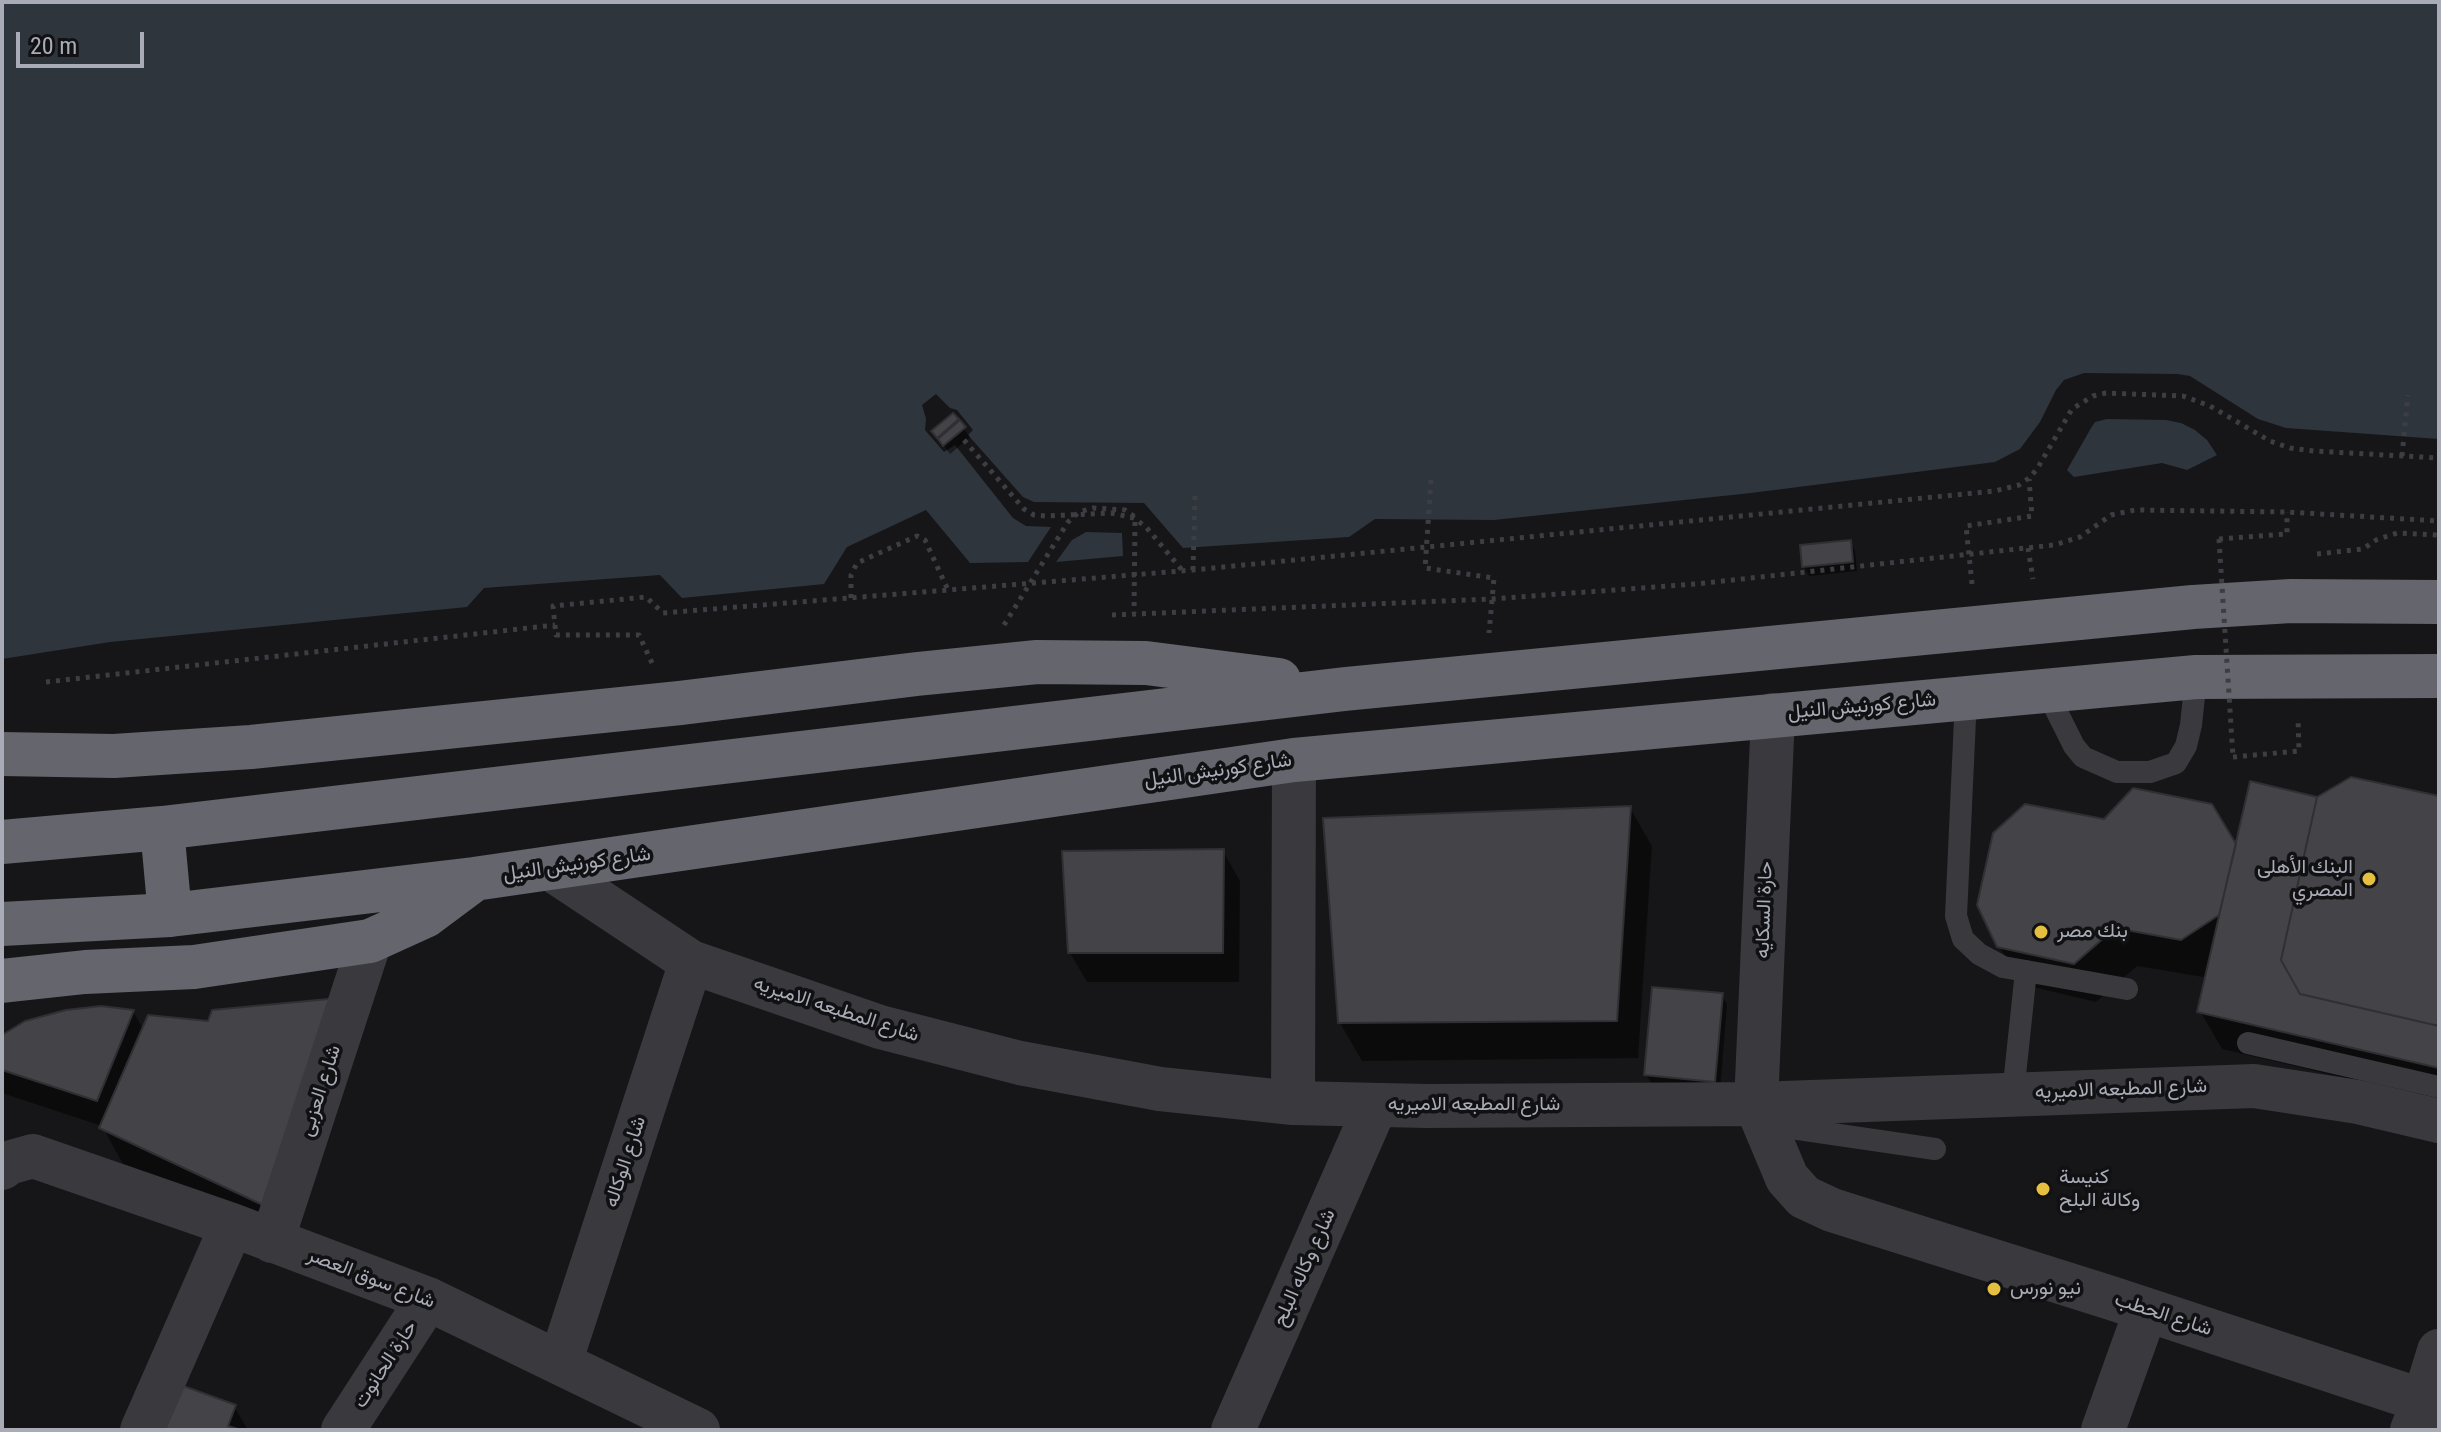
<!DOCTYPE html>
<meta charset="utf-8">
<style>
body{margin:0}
#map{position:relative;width:2441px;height:1432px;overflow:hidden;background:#161618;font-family:"Roboto Condensed",sans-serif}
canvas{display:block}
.frame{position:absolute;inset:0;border:4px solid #a9acb7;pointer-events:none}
.scale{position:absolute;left:16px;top:32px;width:128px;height:36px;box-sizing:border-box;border:4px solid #a9acb7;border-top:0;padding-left:10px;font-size:24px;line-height:28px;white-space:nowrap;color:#a9acb7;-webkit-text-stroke:6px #111113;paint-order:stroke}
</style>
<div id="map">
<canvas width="2441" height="1432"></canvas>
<div class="frame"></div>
<div class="scale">20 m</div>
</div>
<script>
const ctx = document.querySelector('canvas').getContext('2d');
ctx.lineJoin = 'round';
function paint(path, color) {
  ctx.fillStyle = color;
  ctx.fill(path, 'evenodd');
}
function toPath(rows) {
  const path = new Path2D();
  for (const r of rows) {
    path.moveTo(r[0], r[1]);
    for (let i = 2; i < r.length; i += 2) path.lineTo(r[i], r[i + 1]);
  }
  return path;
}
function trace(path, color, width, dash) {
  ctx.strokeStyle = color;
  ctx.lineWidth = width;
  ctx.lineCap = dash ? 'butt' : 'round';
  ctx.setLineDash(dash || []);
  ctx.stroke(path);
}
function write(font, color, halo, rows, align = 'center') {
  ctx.font = font + ' "Roboto Condensed",Vazirmatn,sans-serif';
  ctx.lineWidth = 7;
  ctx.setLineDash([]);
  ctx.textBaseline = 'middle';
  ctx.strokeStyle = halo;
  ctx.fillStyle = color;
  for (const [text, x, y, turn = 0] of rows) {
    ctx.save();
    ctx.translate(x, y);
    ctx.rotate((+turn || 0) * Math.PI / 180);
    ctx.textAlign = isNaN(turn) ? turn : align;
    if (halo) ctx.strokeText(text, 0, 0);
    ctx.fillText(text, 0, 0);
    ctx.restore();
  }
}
const water = toPath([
 [2,2,2439,2,2439,439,2286,428,2258,419,2190,376,2178,374,2084,373,2064,380,2056,390,2040,422,2020,449,1995,462,1751,493,1494,520,1375,519,1349,537,1183,548,1144,503,1034,502,1023,497,968,435,973,430,957,410,950,408,936,394,922,405,926,419,925,430,944,452,955,445,1013,518,1026,526,1051,527,1028,562,970,563,926,510,847,547,824,584,682,598,660,575,484,588,467,607,110,642,2,659],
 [2107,419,2166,420,2181,423,2195,430,2207,440,2217,455,2187,470,2162,463,2074,477,2067,470,2091,428,2095,422],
 [1086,532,1122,533,1123,556,1056,562,1072,540]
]);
const shadow = toPath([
 [953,415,970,437,950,454,934,432],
 [1850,542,1855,551,1857,571,1809,576,1804,567],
 [2439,798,2439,1100,2222,1049,2200,1011,2208,975,2203,977,2137,966,2096,1002,2021,984,1999,946,2237,849,2319,800],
 [1630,808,1652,846,1638,1058,1362,1061,1340,1023],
 [1223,851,1240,881,1239,982,1087,982,1070,953],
 [1722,995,1727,1004,1720,1091,1652,1084,1646,1075],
 [133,1011,144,1031,210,1023,289,1244,124,1166,102,1126,2,1093,2,1037],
 [234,1406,248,1430,163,1430]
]);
const building = toPath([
 [953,413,959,419,937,438,931,431,953,413],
 [960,420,966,427,943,446,938,439,960,420],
 [1851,540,1853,562,1802,567,1800,545,1851,540],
 [2351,777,2439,796,2439,1026,2300,994,2281,960,2317,797,2351,777],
 [2250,781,2317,797,2281,960,2300,994,2439,1026,2439,1068,2197,1012,2250,781],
 [2133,788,2212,804,2236,844,2219,915,2181,940,2115,928,2074,964,1997,947,1977,905,1993,833,2025,804,2104,819,2133,788],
 [1631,806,1617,1021,1338,1023,1323,818,1631,806],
 [1224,849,1223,953,1068,953,1062,851,1224,849],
 [1652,987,1723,993,1715,1082,1644,1075,1652,987],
 [339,998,267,1207,99,1128,148,1015,208,1021,212,1010,339,998],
 [101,1006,134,1010,97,1101,2,1070,2,1035,25,1021,66,1010,101,1006],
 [178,1384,236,1405,228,1426,241,1430,161,1430,178,1384]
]);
const path = toPath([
 [964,440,1024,509,1034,515,1046,516,1111,513,1134,518,1146,527,1182,570],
 [2402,456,2408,395],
 [1431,480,1425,568,1494,578,1489,633],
 [2219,539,2287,534,2287,512],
 [2028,548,2033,579],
 [2317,554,2363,549,2376,540,2397,533,2439,535],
 [1193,570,1195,495],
 [1972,584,1966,526,2032,516,2029,479],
 [851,598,851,575,857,563,917,536,925,540,948,590],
 [1112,615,1491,599,1696,584,2054,545,2080,537,2111,515,2135,510,2287,512,2439,521],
 [652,663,639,635,556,635,553,606,646,597,663,613,948,590,1193,570,1995,491,2019,485,2029,478,2037,469,2072,409,2093,396,2106,393,2183,396,2210,406,2270,441,2290,448,2314,451,2439,458],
 [46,682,555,625],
 [2233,757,2299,751,2298,718]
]);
const lane = toPath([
 [2046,690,2074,746,2083,757,2117,772,2150,772,2176,763,2186,746,2191,725,2196,677],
 [1966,697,1956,916,1963,939,1979,954,2003,967,2127,989],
 [2248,1043,2439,1087],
 [2013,1094,2026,971],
 [1764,1124,1935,1149]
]);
const street = toPath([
 [1773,715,1756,1104,1787,1178,1804,1197,1832,1210,2111,1298,2439,1406],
 [551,869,691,962,880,1027,1020,1063,1160,1089,1293,1103,1427,1106,1756,1104,2254,1086,2358,1102,2439,1121],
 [1293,1103,1294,760],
 [2,1168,8,1163,33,1156,232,1225,428,1299,698,1430],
 [272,1241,370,941],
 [560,1363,691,962],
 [142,1430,232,1225],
 [343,1430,428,1299],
 [1233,1430,1376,1105],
 [2103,1430,2146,1310],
 [2412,1430,2424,1400,2439,1351]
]);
const highway = toPath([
 [2,754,114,756,251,747,680,703,917,674,1037,662,1146,663,1279,680],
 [162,828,170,915],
 [2,842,162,828,1345,689,2193,607,2291,601,2439,602],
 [2,924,170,915,474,879,1294,760,2196,677,2439,676],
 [2,981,85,972,194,967,370,941,425,916,472,881]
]);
const pathBridge = toPath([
 [2219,539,2233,757],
 [1004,625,1068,522,1079,512,1093,508,1125,510,1135,517,1134,613]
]);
const markers = [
 [2369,879,8,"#e5bf40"],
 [2041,932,8,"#e5bf40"],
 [2043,1189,8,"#e5bf40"],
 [1994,1289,8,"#e5bf40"]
];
const streetNames = [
 ["شارع كورنيش النيل",1862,707,-5],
 ["شارع كورنيش النيل",1218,771,-8],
 ["شارع كورنيش النيل",577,865,-8],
 ["حارة السكايه",1765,910,-88],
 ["شارع المطبعه الاميريه",836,1010,18],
 ["شارع المطبعه الاميريه",2121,1090,-2],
 ["شارع العزبى",321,1091,-72],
 ["شارع المطبعه الاميريه",1474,1105],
 ["شارع الوكاله",626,1162,-72],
 ["شارع وكاله البلح",1305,1268,-66],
 ["شارع سوق العصر",371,1279,21],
 ["شارع الحطب",2163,1315,18],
 ["حارة الحانوت",386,1365,-57]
];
const poiNames = [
 ["البنك الأهلى",2353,868,"right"],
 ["المصري",2353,891,"right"],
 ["بنك مصر",2057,932],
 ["كنيسة",2059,1178],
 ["وكالة البلح",2059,1201],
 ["نيو نورس",2010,1289]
];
paint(water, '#2f353d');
paint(shadow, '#0007');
paint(building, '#434348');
trace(building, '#303034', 2);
trace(path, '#3d3e43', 5, [4, 6]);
trace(lane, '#39393e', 22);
trace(street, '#39393e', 44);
trace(highway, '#64656d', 44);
trace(pathBridge, '#3d3e43', 5, [4, 6]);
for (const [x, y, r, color] of markers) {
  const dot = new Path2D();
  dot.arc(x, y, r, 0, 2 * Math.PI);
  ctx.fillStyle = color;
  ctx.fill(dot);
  trace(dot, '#111113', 3);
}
write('20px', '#a9acb7', '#111113', streetNames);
write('20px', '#a9acb7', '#111113', poiNames, 'left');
</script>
